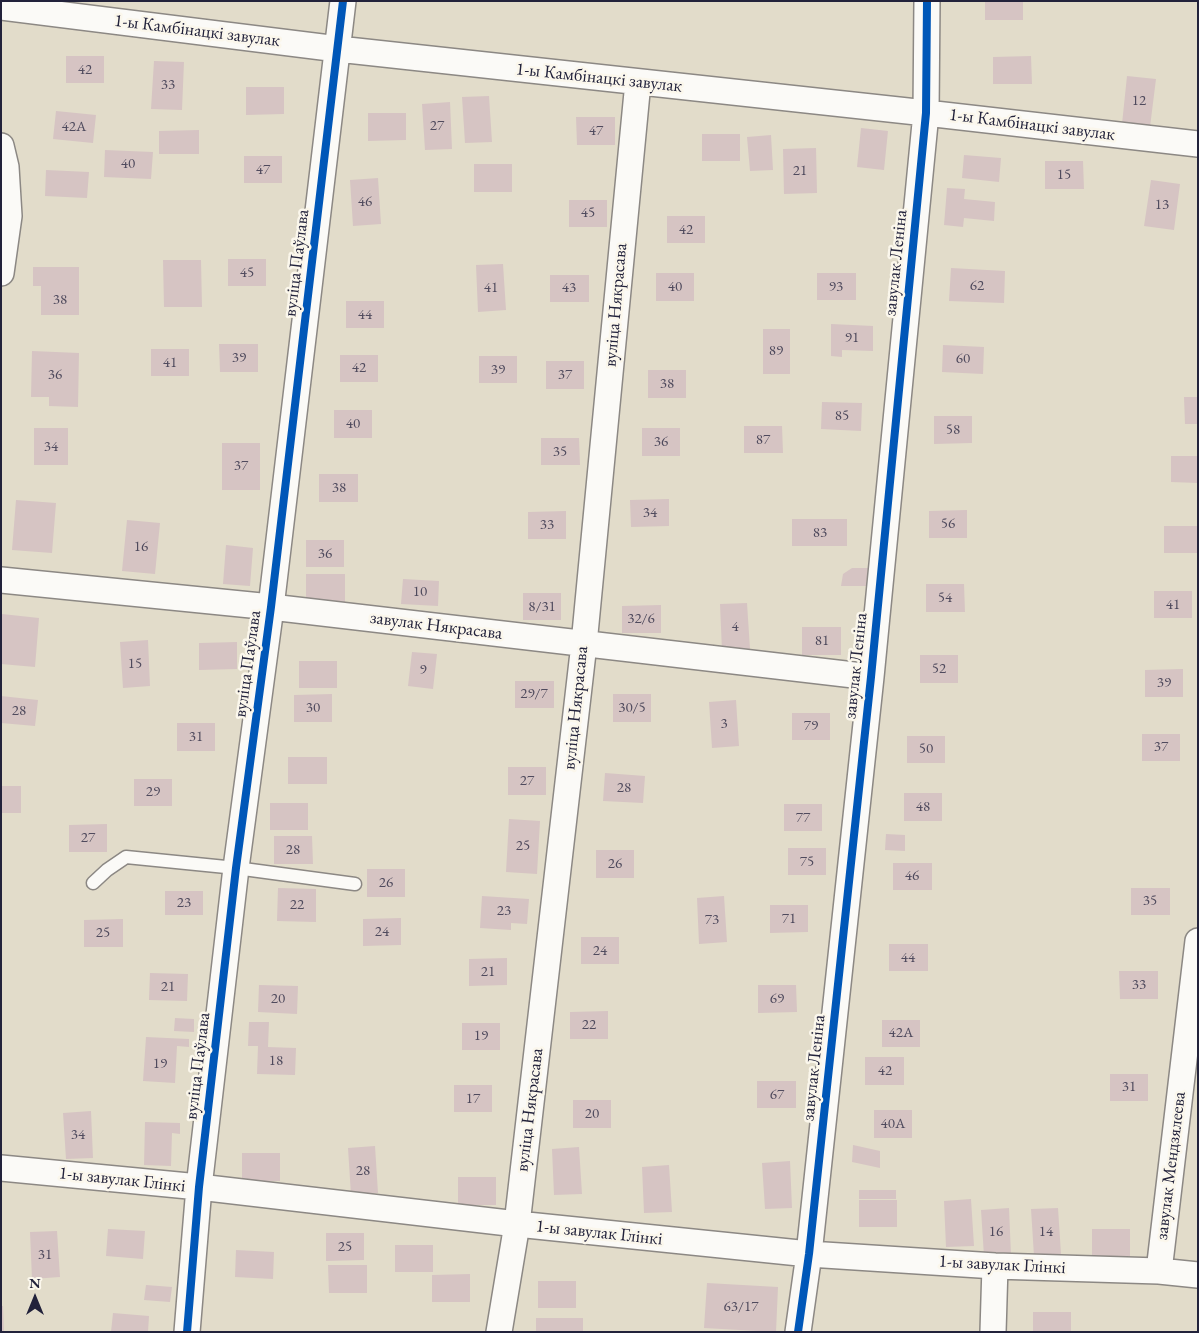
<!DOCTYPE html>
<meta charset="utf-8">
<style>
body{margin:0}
#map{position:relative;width:1199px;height:1333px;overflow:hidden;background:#e2dcca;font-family:"EB Garamond",serif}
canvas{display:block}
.frame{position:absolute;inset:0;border:2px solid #22223b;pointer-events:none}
.north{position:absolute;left:10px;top:1273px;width:50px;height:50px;-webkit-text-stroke:4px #fbf7ec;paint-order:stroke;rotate:0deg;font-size:14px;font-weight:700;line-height:20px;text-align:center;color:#22223b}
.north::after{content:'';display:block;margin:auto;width:18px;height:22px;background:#22223b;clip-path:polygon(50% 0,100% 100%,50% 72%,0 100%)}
</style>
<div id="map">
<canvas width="1199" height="1333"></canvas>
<div class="frame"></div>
<div class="north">N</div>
</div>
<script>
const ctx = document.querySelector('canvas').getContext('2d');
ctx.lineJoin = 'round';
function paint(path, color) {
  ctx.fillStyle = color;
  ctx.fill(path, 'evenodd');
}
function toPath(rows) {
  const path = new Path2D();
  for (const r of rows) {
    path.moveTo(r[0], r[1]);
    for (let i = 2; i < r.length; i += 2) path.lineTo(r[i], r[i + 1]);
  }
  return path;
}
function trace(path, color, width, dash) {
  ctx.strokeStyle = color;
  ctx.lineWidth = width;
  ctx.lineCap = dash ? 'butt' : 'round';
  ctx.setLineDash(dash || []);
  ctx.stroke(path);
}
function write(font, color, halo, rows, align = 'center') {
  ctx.font = font + ' "EB Garamond",serif';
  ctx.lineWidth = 5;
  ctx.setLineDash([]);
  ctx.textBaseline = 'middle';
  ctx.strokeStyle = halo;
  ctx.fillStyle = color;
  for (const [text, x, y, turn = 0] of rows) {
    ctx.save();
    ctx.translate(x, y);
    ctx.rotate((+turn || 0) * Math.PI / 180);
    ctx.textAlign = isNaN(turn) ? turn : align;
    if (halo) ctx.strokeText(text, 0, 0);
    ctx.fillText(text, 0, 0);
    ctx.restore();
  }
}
const building = toPath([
 [985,1,1023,1,1023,20,985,20],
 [66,56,104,56,104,83,66,83],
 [1031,56,1032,84,993,84,993,57],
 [154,61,184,62,182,110,151,109],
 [1127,76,1156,79,1150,127,1122,124],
 [246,87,284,87,284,114,246,115],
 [489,96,492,142,465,143,462,97],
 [450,102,452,149,425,150,422,104],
 [56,111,96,115,93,143,53,139],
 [368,113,406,113,406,140,368,141],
 [576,117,615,117,615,145,577,145],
 [861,128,888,131,884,170,857,167],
 [199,130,199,154,159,154,159,131],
 [702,134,740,134,740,161,702,161],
 [771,135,773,170,750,171,747,137],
 [816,148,817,193,784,194,783,149],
 [105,150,153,152,151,179,104,177],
 [964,155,1001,158,999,182,962,178],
 [244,156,282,156,282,183,244,183],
 [1045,161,1083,161,1084,189,1045,189],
 [474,164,512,164,512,192,474,192],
 [46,170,89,172,87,198,45,196],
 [378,178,381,224,353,226,350,180],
 [1151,180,1180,184,1174,230,1144,226],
 [947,188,965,189,964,199,995,202,994,221,964,218,963,227,944,225],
 [569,200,607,200,607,227,569,227],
 [667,216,705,216,705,243,667,243],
 [228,259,266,259,266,286,228,286],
 [163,260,201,260,202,307,164,307],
 [503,264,506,310,478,312,476,265],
 [33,267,79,267,79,315,41,315,41,286,33,286],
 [951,268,1005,271,1004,303,949,301],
 [656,273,694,273,694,301,656,301],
 [817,273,856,273,856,300,817,300],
 [550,275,589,275,589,302,550,302],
 [346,301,384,301,384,328,346,328],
 [831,324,873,326,873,351,842,350,842,357,831,356],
 [763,329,790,329,790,374,763,374],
 [219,344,258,344,258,372,220,372],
 [943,345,984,347,983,374,942,372],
 [151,349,189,349,189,376,151,376],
 [32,351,79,353,78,407,49,406,49,397,31,397],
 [340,355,378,355,378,382,340,382],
 [479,356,517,356,517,383,479,383],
 [546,361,584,361,584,389,546,389],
 [648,370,686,370,686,398,648,398],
 [1184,397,1198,397,1198,424,1185,424],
 [822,402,862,403,861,431,821,429],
 [334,410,372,410,372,438,334,438],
 [934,416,972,416,972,443,934,444],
 [744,426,782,426,783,453,744,453],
 [34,428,68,428,68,465,34,465],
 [642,428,680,428,680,456,642,456],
 [541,438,579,438,580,465,541,465],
 [222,443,260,443,260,490,222,490],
 [1171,456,1198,456,1198,483,1171,482],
 [319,474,358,474,358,502,319,502],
 [669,499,669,526,631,527,630,500],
 [16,500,56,503,52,553,12,550],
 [967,510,967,538,929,538,929,511],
 [566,511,566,539,528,539,528,512],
 [792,519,847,519,847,546,792,546],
 [127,520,160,523,155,574,122,571],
 [1164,526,1198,526,1198,553,1164,553],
 [306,540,344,540,344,567,306,567],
 [226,545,253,548,250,586,223,584],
 [852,568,868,568,866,586,841,586,843,574],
 [306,574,345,574,345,602,306,602],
 [403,579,439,581,438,606,401,604],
 [926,584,964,584,965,612,926,612],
 [1154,591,1192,591,1192,618,1154,618],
 [523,593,561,593,561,620,523,620],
 [747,603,750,649,722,651,720,604],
 [661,605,661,633,622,633,622,606],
 [2,614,39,618,35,667,1,664],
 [802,627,841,627,841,655,802,655],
 [148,640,150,686,123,688,120,642],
 [237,642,237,669,199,670,199,643],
 [412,652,437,654,433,689,408,686],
 [920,655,958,655,958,683,920,683],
 [299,661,337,661,337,688,299,688],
 [1183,669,1183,697,1145,697,1145,670],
 [515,681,554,681,554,708,515,708],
 [332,694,332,722,294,722,294,695],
 [613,694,651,694,651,722,613,722],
 [1,696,38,700,35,726,1,723],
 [736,700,739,746,712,748,709,702],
 [792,713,830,713,830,740,792,740],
 [177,723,215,723,215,751,177,751],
 [1142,734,1180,734,1180,761,1142,761],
 [907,736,945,736,945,763,907,763],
 [288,757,327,757,327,784,288,784],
 [508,767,546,767,546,795,508,795],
 [605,773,645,776,643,803,603,801],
 [134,779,172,779,172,806,134,806],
 [1,786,21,786,21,813,1,813],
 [904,793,942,793,942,821,904,821],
 [270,803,308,803,308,830,270,830],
 [784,804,822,804,822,831,784,831],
 [509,819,540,821,537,874,506,872],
 [107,824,107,852,69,852,69,825],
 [886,834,905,835,905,851,885,850],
 [274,836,312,836,313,864,274,864],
 [788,848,826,848,826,875,788,875],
 [596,850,634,850,634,878,596,878],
 [893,863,932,863,932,890,893,890],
 [367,869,405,869,405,897,367,897],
 [278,888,316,889,316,922,277,921],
 [1131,888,1170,888,1170,915,1131,915],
 [165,891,203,891,203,915,165,915],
 [482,896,529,899,527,924,511,923,511,930,480,928],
 [724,896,727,942,699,944,697,898],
 [770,905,808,905,808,932,770,933],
 [401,918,401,945,363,946,363,919],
 [123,919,123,947,84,947,84,920],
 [581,937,619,937,619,964,581,964],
 [889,944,928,944,928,971,889,971],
 [507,958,507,985,469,986,469,959],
 [1119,971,1158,971,1158,999,1120,999],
 [150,973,188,974,187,1001,149,1000],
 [259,985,298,986,297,1014,258,1012],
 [758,985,796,985,797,1012,758,1013],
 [608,1011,608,1039,570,1039,570,1012],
 [175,1018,194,1019,194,1032,174,1031],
 [882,1020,920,1020,920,1047,882,1047],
 [249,1022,269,1022,268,1047,296,1048,295,1075,257,1074,258,1046,248,1046],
 [462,1023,500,1023,500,1050,462,1050],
 [146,1037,189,1039,189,1047,177,1046,175,1083,143,1081],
 [865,1057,904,1057,904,1085,865,1085],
 [1110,1074,1148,1074,1148,1101,1110,1101],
 [757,1081,796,1081,796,1108,757,1108],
 [454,1085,492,1085,492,1112,454,1112],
 [573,1100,611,1100,611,1128,573,1128],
 [874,1110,912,1110,912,1138,874,1138],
 [91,1111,93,1158,66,1159,63,1113],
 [145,1122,180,1123,180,1134,172,1133,171,1166,144,1165],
 [853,1145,880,1151,880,1168,852,1162],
 [375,1146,378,1193,351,1195,348,1148],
 [579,1147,582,1194,554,1195,552,1149],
 [242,1153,280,1153,280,1181,242,1181],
 [790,1161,792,1208,765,1209,762,1163],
 [669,1165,672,1212,644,1213,642,1167],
 [458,1177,496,1177,496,1205,458,1205],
 [859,1190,896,1190,896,1199,859,1199],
 [971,1199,974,1246,946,1247,944,1201],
 [859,1200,897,1200,897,1227,859,1227],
 [1009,1208,1011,1255,984,1256,981,1210],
 [1058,1208,1061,1254,1034,1256,1031,1209],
 [108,1229,145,1231,143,1259,106,1256],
 [1092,1229,1130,1229,1130,1256,1092,1256],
 [57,1231,60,1277,32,1279,30,1232],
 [326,1233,364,1233,364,1260,326,1261],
 [395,1245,433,1245,433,1272,395,1272],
 [236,1250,274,1252,273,1279,235,1277],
 [328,1265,367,1265,367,1293,329,1293],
 [470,1274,470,1302,432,1302,432,1275],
 [538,1281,576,1281,576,1308,538,1308],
 [707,1283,778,1287,776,1332,704,1328],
 [146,1285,172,1287,170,1302,144,1300],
 [1,1306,3,1306,4,1332,1,1332],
 [1033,1312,1071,1312,1071,1332,1033,1332],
 [113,1313,149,1316,148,1332,111,1332],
 [536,1318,583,1318,583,1332,536,1332]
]);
const lane = toPath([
 [93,883,107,870,126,857,236,868,355,884]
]);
const street = toPath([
 [1,7,338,49,926,113,1198,144],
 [1,146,6,167,9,216,1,273],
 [1,580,271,607,871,677],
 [1,1168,199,1187,517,1224,809,1254,995,1266,1159,1271,1198,1275],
 [1159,1271,1198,941],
 [187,1332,199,1187,236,868,271,607,343,1],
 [499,1332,517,1224,584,644,638,82],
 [798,1332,809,1254,871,677,926,113,927,1],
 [993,1332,995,1266]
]);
const cycleway = toPath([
 [187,1332,199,1187,236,868,271,607,343,1],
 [798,1332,809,1254,871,677,926,113,927,1]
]);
const numberNames = [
 ["42",85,70],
 ["33",168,85],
 ["12",1139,101],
 ["27",437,126],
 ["42А",74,127],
 ["47",596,131],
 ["40",128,164],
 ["47",263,170],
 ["21",800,171],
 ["15",1064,175],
 ["46",365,202],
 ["13",1162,205],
 ["45",588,213],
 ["42",686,230],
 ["45",247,273],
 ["62",977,286],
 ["40",675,287],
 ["93",836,287],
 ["41",491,288],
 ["43",569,288],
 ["38",60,300],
 ["44",365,315],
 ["91",852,338],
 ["89",776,351],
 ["39",239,358],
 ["60",963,359],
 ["41",170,363],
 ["42",359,368],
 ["39",498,370],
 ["36",55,375],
 ["37",565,375],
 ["38",667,384],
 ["85",842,416],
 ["40",353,424],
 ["58",953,430],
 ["87",763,440],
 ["36",661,442],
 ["34",51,447],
 ["35",560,452],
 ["37",241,466],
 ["38",339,488],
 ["34",650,513],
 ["56",948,524],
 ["33",547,525],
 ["83",820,533],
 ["16",141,547],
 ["36",325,554],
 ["10",420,592],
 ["54",945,598],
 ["41",1173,605],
 ["8/31",542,607],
 ["32/6",641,619],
 ["4",735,627],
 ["81",822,641],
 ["15",135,664],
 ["52",939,669],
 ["9",423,670],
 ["39",1164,683],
 ["29/7",534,694],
 ["30",313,708],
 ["30/5",632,708],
 ["28",19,711],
 ["3",724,724],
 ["79",811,726],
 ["31",196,737],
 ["37",1161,747],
 ["50",926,749],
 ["27",527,781],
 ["28",624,788],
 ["29",153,792],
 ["48",923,807],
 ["77",803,818],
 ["27",88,838],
 ["25",523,846],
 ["28",293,850],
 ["75",807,862],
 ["26",615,864],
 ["46",912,876],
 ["26",386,883],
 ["35",1150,901],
 ["23",184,903],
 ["22",297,905],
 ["23",504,911],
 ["71",789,919],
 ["73",712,920],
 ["24",382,932],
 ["25",103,933],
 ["24",600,951],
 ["44",908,958],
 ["21",488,972],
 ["33",1139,985],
 ["21",168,987],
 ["20",278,999],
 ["69",777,999],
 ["22",589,1025],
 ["42А",901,1033],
 ["19",481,1036],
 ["18",276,1061],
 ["19",160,1064],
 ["42",885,1071],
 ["31",1129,1087],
 ["67",777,1095],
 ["17",473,1099],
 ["20",592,1114],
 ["40А",893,1124],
 ["34",78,1135],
 ["28",363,1171],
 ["16",996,1232],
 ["14",1046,1232],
 ["25",345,1247],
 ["31",45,1255],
 ["63/17",741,1307]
];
const streetNames = [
 ["1-ы Камбінацкі завулак",197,31,7],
 ["1-ы Камбінацкі завулак",599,78,6],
 ["1-ы Камбінацкі завулак",1032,125,7],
 ["вуліца Паўлава",297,263,-83],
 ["завулак Леніна",896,263,-84],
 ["вуліца Някрасава",616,305,-85],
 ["завулак Някрасава",436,626,7],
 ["вуліца Паўлава",248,664,-82],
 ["завулак Леніна",856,666,-84],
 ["вуліца Някрасава",576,708,-84],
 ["вуліца Паўлава",198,1066,-83],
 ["завулак Леніна",814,1068,-84],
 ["вуліца Някрасава",530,1110,-83],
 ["завулак Мендзялеева",1171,1166,-83],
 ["1-ы завулак Глінкі",122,1180,6],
 ["1-ы завулак Глінкі",599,1233,6],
 ["1-ы завулак Глінкі",1002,1265,3]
];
paint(building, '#d6c4c3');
trace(lane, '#8c8884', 15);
trace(street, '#8c8884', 28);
trace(lane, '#fbfaf7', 12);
trace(street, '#fbfaf7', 25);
trace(cycleway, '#0057b8', 8);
write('15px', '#4f4a5d', null, numberNames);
write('18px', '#22223b', '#fbf7ec', streetNames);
</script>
